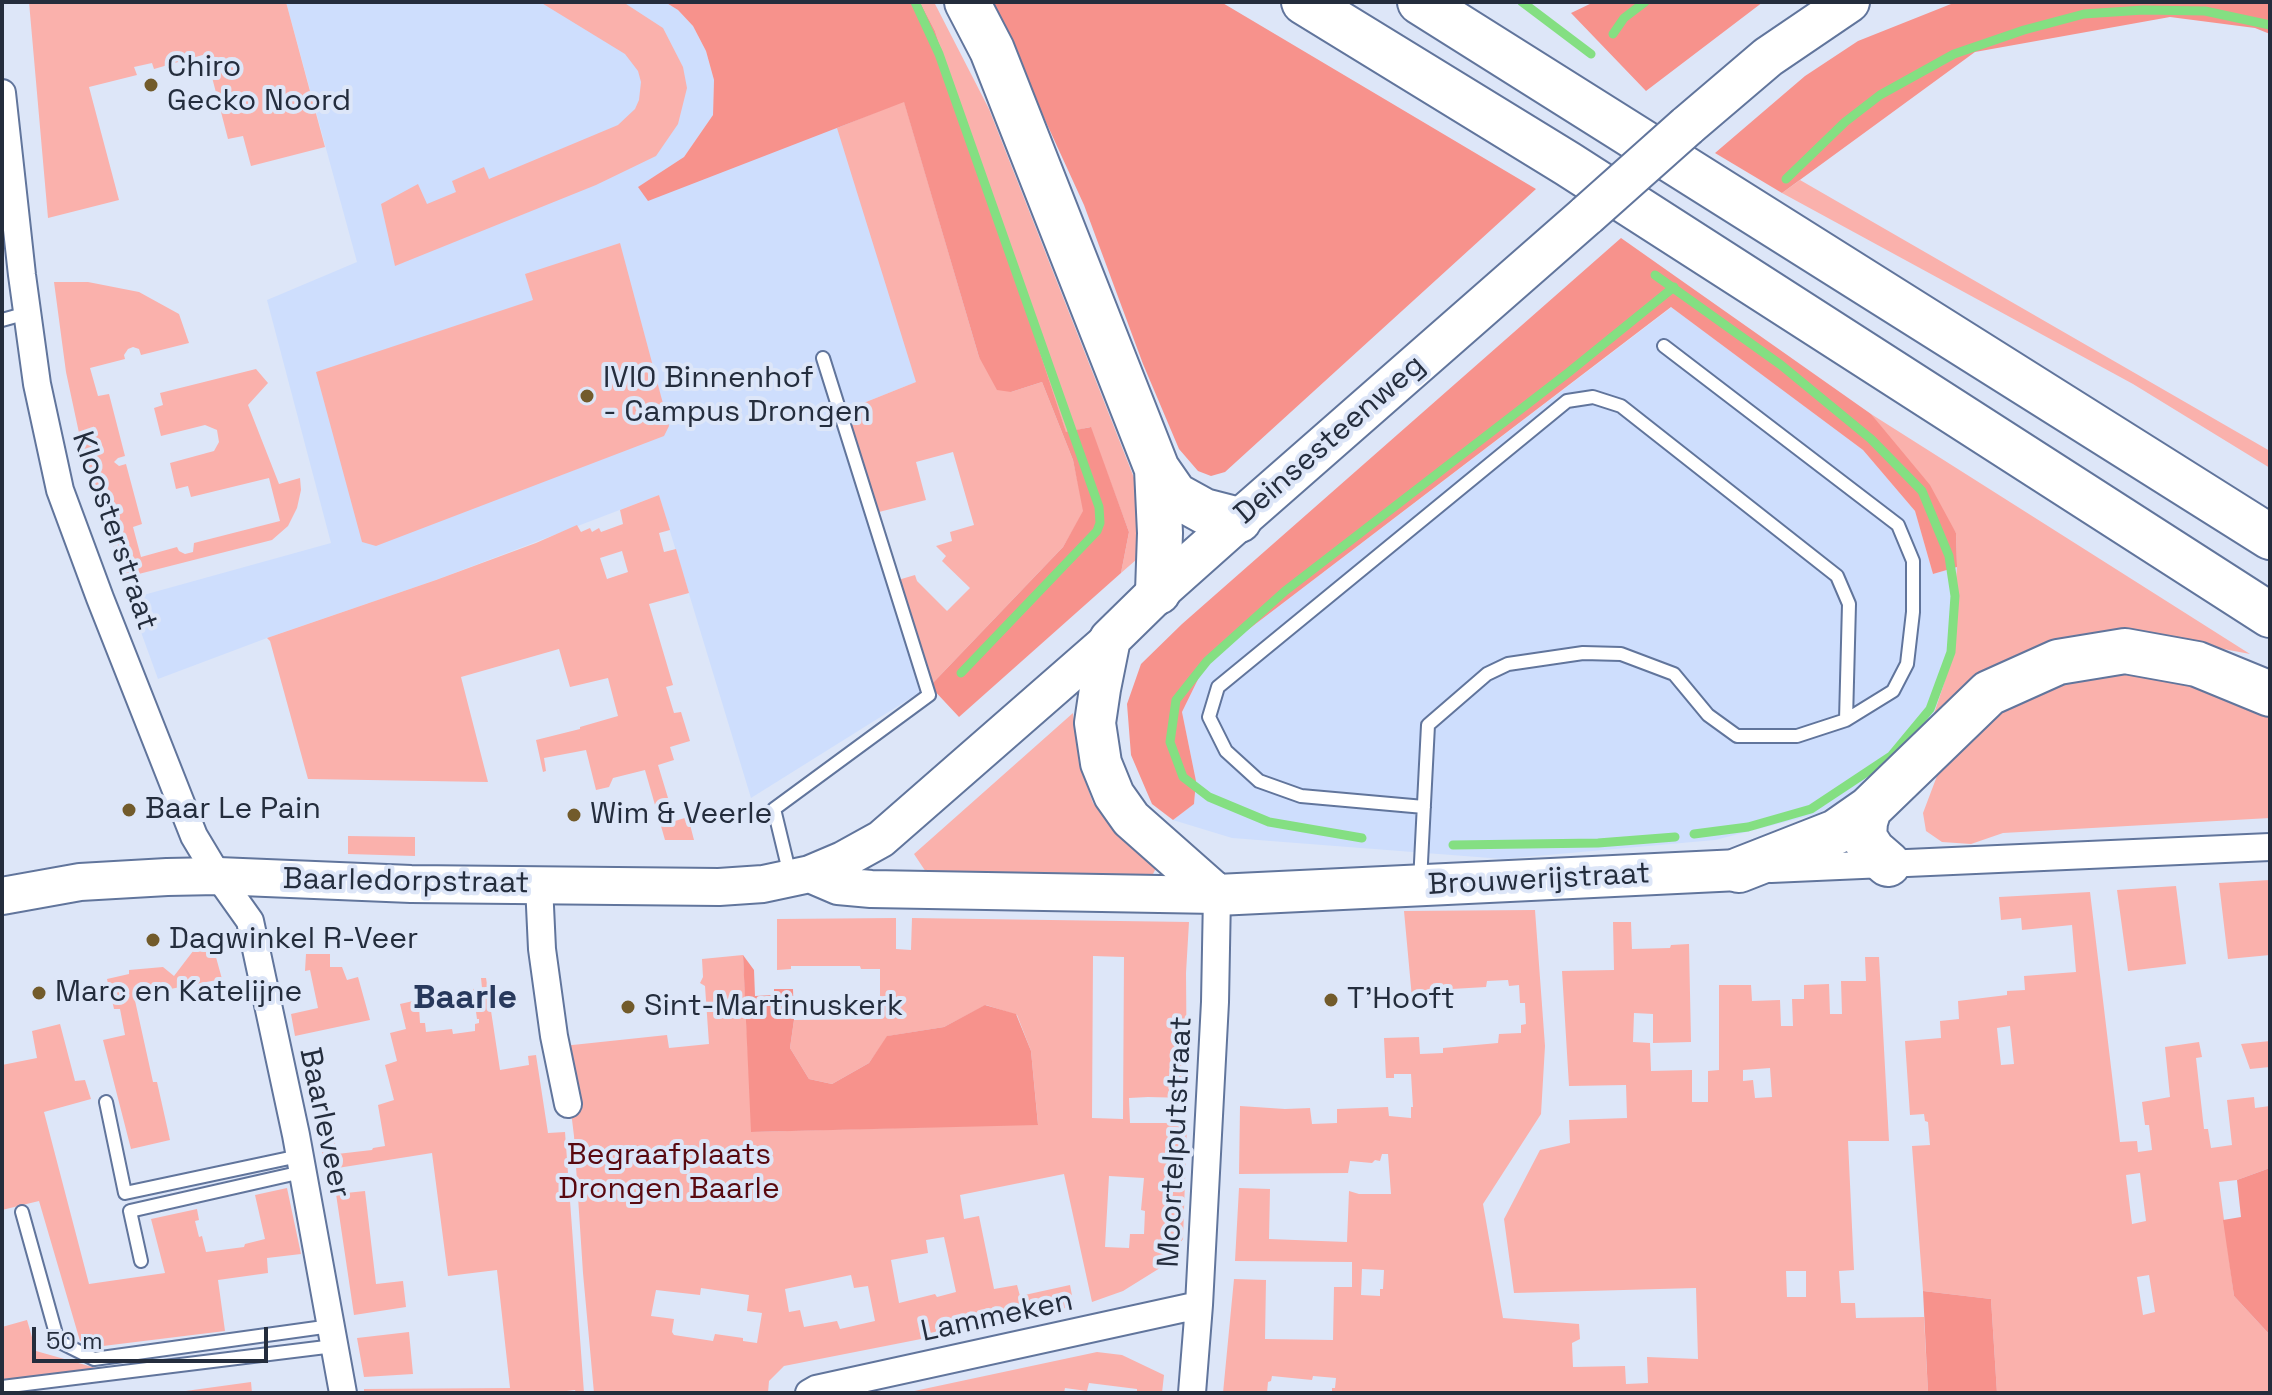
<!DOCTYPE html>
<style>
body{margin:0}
#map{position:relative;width:2272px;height:1395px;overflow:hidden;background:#dde6f8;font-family:"Space Grotesk",sans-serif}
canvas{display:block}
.frame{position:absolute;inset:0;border:4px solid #242d3d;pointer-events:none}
.scale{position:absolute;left:32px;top:1327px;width:236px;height:36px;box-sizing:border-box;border:4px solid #242d3d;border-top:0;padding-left:10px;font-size:24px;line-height:28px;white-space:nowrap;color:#242d3d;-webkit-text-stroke:6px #dde6f8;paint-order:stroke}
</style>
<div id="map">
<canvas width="2272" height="1395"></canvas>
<div class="frame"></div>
<div class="scale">50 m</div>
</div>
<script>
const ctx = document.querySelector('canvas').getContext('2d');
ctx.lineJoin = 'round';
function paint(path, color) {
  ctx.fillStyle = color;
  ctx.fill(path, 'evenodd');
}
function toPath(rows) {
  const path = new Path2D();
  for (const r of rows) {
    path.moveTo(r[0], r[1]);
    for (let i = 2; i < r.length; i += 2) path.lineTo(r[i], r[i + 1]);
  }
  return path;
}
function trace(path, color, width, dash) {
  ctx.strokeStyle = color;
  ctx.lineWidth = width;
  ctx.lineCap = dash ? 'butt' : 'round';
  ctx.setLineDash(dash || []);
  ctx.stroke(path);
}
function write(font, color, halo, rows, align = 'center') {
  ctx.font = font + ' "Space Grotesk",sans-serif';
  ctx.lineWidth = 8;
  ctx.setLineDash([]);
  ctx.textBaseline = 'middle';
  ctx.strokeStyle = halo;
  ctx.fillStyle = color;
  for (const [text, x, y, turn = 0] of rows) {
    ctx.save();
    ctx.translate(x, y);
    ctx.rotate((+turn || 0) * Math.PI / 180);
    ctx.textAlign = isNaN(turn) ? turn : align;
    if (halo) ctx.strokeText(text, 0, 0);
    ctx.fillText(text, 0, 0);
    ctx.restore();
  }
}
const built = toPath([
 [286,2,665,2,678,10,693,26,706,51,714,80,713,115,684,157,639,187,648,200,904,101,979,357,846,410,930,686,751,798,659,495,436,580,267,638,158,679,129,599,331,543,267,300,357,262],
 [1672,307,1863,450,1915,511,1933,574,1957,567,1948,671,1930,726,1875,781,1817,814,1715,840,1503,859,1232,838,1173,820,1194,804,1196,781,1182,712,1207,661]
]);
const green = toPath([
 [29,2,286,2,325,147,251,166,243,136,228,139,206,54,154,69,152,63,134,67,137,75,89,87,119,200,48,218],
 [540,2,623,2,663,28,683,67,687,88,678,124,656,156,596,185,395,266,381,204,418,184,427,204,456,192,452,181,484,167,489,179,618,125,635,109,639,100,641,82,638,71,625,54],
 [920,2,934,2,989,109,1142,498,1144,553,1121,573,1129,532,1090,427,1066,433,935,31],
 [904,101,979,357,1011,392,1042,382,1073,460,1084,511,1063,547,930,686,898,580,915,575,917,581,947,611,970,588,942,561,946,556,936,546,952,541,950,532,974,525,953,452,916,462,926,500,879,512,846,410,916,382,837,128],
 [1800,180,2270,451,2270,468,2133,384,1782,193],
 [620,243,669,426,664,436,376,546,362,542,316,372,533,300,525,274],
 [54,282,88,282,139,292,179,314,189,343,141,355,139,349,133,347,128,349,124,355,125,359,90,368,98,396,109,394,125,456,118,458,114,462,119,466,126,464,142,524,133,527,141,557,177,547,179,551,185,554,193,552,194,543,280,521,269,478,191,497,188,486,176,489,170,463,214,451,219,442,217,430,205,425,161,436,154,408,163,405,160,393,256,369,268,383,248,405,279,484,300,478,301,490,297,508,288,526,272,540,123,578,82,447,66,372],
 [1871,414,2250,654,2144,634,1930,726,1948,671,1957,567,1956,533],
 [659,495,670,530,659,533,664,552,676,549,689,593,649,604,673,685,666,687,674,713,681,712,690,741,670,747,674,760,658,765,675,821,688,817,694,840,665,840,645,770,613,778,609,787,596,790,586,750,544,758,546,771,543,772,536,740,580,729,580,727,618,716,608,678,570,687,559,649,461,677,488,782,308,779,270,641,267,638,436,580,536,543,577,525,581,532,590,528,592,532,599,528,601,532,623,524,620,510],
 [622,551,628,572,607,579,600,558],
 [2144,671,2207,688,2270,718,2270,818,2003,833,1971,844,1942,842,1926,831,1923,813,1937,776,1954,748,1974,723,2058,676],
 [1073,713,1079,763,1093,803,1129,845,1156,868,1149,882,930,878,914,854],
 [348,836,415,837,415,856,348,854],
 [2270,880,2270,955,2228,959,2219,883],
 [2176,886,2186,964,2128,971,2117,890],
 [2090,892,2120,1142,2137,1141,2138,1152,2152,1150,2149,1125,2145,1125,2142,1102,2170,1097,2165,1047,2199,1042,2202,1057,2196,1058,2204,1129,2208,1129,2211,1148,2232,1145,2227,1100,2254,1097,2255,1108,2270,1106,2270,1168,2237,1180,2219,1182,2234,1296,2270,1335,2270,1393,1997,1393,1991,1299,1923,1291,1912,1146,1930,1145,1928,1122,1925,1121,1924,1114,1910,1115,1905,1041,1941,1038,1940,1021,1959,1019,1958,1001,2007,995,2007,991,2025,990,2024,976,2076,972,2072,925,2022,930,2021,918,2001,920,1999,897],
 [2010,1026,2014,1064,2001,1065,1997,1028],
 [2140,1173,2146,1221,2132,1224,2126,1175],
 [2149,1275,2155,1312,2143,1315,2137,1277],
 [1535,910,1545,1046,1541,1114,1483,1204,1503,1318,1579,1324,1580,1339,1572,1343,1573,1367,1625,1366,1626,1384,1648,1383,1647,1357,1698,1359,1696,1288,1514,1293,1504,1219,1540,1150,1570,1143,1569,1120,1627,1118,1626,1085,1569,1086,1562,971,1614,970,1613,922,1631,922,1632,949,1670,948,1671,945,1689,944,1691,1042,1653,1043,1653,1014,1634,1013,1633,1042,1650,1043,1651,1071,1692,1070,1692,1102,1708,1102,1708,1071,1719,1070,1719,985,1751,985,1752,1001,1780,1000,1781,1026,1793,1026,1792,999,1804,999,1804,985,1829,984,1830,1014,1842,1014,1841,981,1866,981,1865,957,1879,957,1889,1141,1848,1141,1854,1270,1839,1271,1841,1303,1855,1303,1856,1318,1924,1317,1928,1393,1332,1393,1332,1388,1335,1388,1336,1378,1313,1376,1312,1380,1272,1376,1271,1381,1268,1382,1267,1393,1223,1393,1234,1279,1266,1280,1265,1339,1333,1340,1334,1287,1352,1287,1352,1262,1235,1261,1239,1188,1270,1189,1269,1239,1347,1242,1349,1191,1359,1194,1391,1194,1388,1154,1382,1154,1380,1161,1375,1160,1372,1163,1350,1161,1348,1173,1239,1174,1240,1106,1285,1109,1310,1108,1312,1124,1337,1123,1337,1109,1388,1107,1389,1116,1411,1118,1411,1107,1413,1107,1411,1074,1394,1074,1394,1078,1386,1078,1384,1038,1419,1037,1420,1054,1443,1053,1443,1048,1498,1043,1499,1034,1521,1033,1521,1025,1526,1024,1525,1003,1520,1003,1519,985,1509,986,1508,980,1487,981,1486,987,1417,991,1416,998,1412,998,1404,911],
 [1770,1068,1772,1097,1755,1098,1753,1080,1743,1081,1743,1070],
 [1362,1269,1384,1270,1383,1289,1380,1289,1380,1296,1361,1295],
 [1786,1271,1806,1271,1806,1297,1787,1297],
 [896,918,896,949,911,950,912,918,1189,922,1186,973,1187,1098,1148,1097,1129,1098,1130,1123,1187,1123,1183,1239,1160,1268,1123,1291,1092,1302,1064,1174,960,1195,964,1219,979,1216,994,1289,1017,1285,1020,1296,1070,1285,1074,1306,987,1326,784,1366,769,1381,768,1393,594,1393,583,1273,574,1136,563,1046,667,1035,669,1048,709,1044,705,986,700,983,703,977,702,959,743,955,752,1132,1038,1124,1031,1051,1017,1015,986,1005,944,1027,888,1036,869,1063,832,1084,809,1079,790,1048,794,1020,880,1019,880,969,861,969,860,966,791,966,791,969,777,970,777,919],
 [1093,956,1124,957,1123,1119,1092,1118],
 [1109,1176,1144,1178,1141,1210,1145,1211,1144,1234,1130,1234,1129,1248,1105,1247],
 [944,1237,956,1292,937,1297,935,1294,899,1303,891,1260,928,1253,926,1240],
 [851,1275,854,1288,868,1286,875,1321,840,1329,837,1321,804,1327,800,1310,789,1312,785,1289],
 [701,1288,749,1295,747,1311,762,1313,757,1343,743,1341,743,1338,715,1334,713,1341,674,1335,672,1332,674,1319,651,1316,656,1290,700,1295],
 [203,938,214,950,222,979,134,996,153,1082,157,1082,170,1140,131,1149,103,1040,125,1035,120,1009,114,1009,107,979,129,974,129,970,163,967,174,976],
 [306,954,330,954,330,967,342,967,347,980,358,977,370,1020,295,1036,291,1014,318,1008,310,970,305,971],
 [481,978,486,978,500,1070,529,1065,528,1056,536,1055,548,1133,565,1132,584,1393,576,1393,575,1390,550,1393,364,1393,364,1389,510,1388,497,1270,448,1276,432,1153,325,1170,318,1130,332,1126,337,1154,372,1150,373,1148,385,1146,378,1105,394,1100,385,1065,397,1061,390,1033,406,1029,400,1004,422,999,423,1007,419,1007,420,1023,425,1023,426,1032,452,1029,453,1034,475,1031,475,1024,479,1023,479,1019,477,1019,473,989,482,988],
 [60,1024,75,1081,85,1080,91,1099,44,1112,89,1284,165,1273,151,1219,197,1209,199,1220,195,1221,199,1237,202,1236,206,1252,244,1247,245,1244,265,1239,255,1195,287,1188,301,1254,267,1258,268,1273,218,1280,225,1331,103,1346,80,1341,39,1201,2,1210,2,1065,37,1058,32,1031],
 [2270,1041,2270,1067,2250,1069,2241,1044],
 [365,1191,376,1284,403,1281,406,1307,354,1315,336,1194],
 [27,1320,36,1351,96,1368,2,1380,2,1327],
 [409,1332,413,1374,364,1377,357,1338],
 [1097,1352,1122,1355,1164,1375,1162,1393,1137,1393,1137,1389,1089,1383,1087,1391,1065,1388,1064,1393,905,1393],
 [251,1382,252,1393,189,1393,188,1391,171,1393]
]);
const forest = toPath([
 [665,2,920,2,935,31,1066,432,1091,427,1129,532,1121,573,959,717,930,686,1063,547,1083,511,1073,460,1042,382,1011,392,997,390,979,357,904,102,648,201,638,187,684,157,713,115,714,80,706,51,693,26,678,10],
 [991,2,1221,2,1536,189,1225,472,1211,476,1198,471,1179,449,1143,364,1084,205],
 [1594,2,1763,2,1646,91,1571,13],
 [1956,2,2270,2,2270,34,2255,28,2170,17,1975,52,1782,193,1715,153,1805,76,1858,41],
 [1621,238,1871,414,1930,485,1956,533,1957,567,1933,574,1915,511,1863,450,1671,307,1207,661,1182,712,1196,781,1194,804,1173,820,1152,804,1131,755,1127,704,1141,664,1182,624],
 [743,955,754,970,755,996,774,995,774,989,793,989,794,1020,790,1048,809,1079,832,1084,869,1063,887,1036,944,1027,985,1005,1016,1014,1031,1051,1038,1125,751,1132],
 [2270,1168,2270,1335,2234,1296,2223,1220,2241,1217,2237,1180],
 [1923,1291,1991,1299,1997,1393,1928,1393]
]);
const stream = toPath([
 [915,2,939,54,1099,507,1100,523,1097,531,961,673],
 [1522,2,1591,54],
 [1613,34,1624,18,1645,2],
 [1786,179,1845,122,1880,95,1954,54,2024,30,2084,14,2143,10,2205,11,2270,25],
 [1655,275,1781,365,1871,439,1922,491,1949,556,1955,596,1951,652,1930,709,1891,756,1811,809,1748,827,1694,834],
 [1362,838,1269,822,1209,797,1183,777,1170,742,1176,700,1207,661,1285,591,1569,372,1674,287],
 [1453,845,1598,843,1675,837]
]);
const service = toPath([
 [2,320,27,313],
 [1424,807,1301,796,1259,781,1226,751,1209,717,1218,687,1567,401,1593,397,1621,406,1837,576,1849,604,1846,720],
 [790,875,774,809,929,695,823,358],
 [1420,882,1428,725,1487,674,1508,664,1583,653,1621,654,1674,674,1708,715,1737,736,1797,736,1846,720,1893,691,1907,664,1913,612,1913,561,1898,525,1664,346],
 [106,1102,125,1193,299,1156],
 [22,1212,58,1341,94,1359,331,1326],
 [141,1261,130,1211,302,1172],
 [2,1387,334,1346]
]);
const minor = toPath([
 [2,93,22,275,37,384,60,490,100,598,194,836,218,876,250,921,296,1135,343,1393],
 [1771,869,2270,847],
 [539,885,542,949,554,1036,568,1104],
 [809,1393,816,1389,1199,1305],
 [1192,1393,1199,1305,1215,1002,1217,895]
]);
const secondary = toPath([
 [810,874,838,886,871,889,1217,895],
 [2,896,80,882,167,877,218,876,411,884,719,887,763,884,810,874,843,860,881,839,1110,639]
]);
const primary = toPath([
 [1687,126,1768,57,1849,2],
 [1587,215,1239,520,1158,592,1110,639,1100,689,1095,723,1101,763,1114,795,1131,819,1217,895,1739,870]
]);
const motorway = toPath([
 [967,2,992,50,1157,469,1175,495,1204,511,1239,520],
 [1304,2,1568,164,2270,615],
 [1420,2,2270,537],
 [1157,469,1160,533,1158,592],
 [1869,809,1865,822,1864,837,1873,851,1888,864],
 [1739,870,1836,832,1869,809,1989,693,2058,662,2125,651,2197,664,2270,694]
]);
const primaryBridge = toPath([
 [1587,215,1687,126]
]);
const markers = [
 [151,85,8,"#725b2b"],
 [587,396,8,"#725b2b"],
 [129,810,8,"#725b2b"],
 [574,815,8,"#725b2b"],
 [153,940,8,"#725b2b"],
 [39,993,8,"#725b2b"],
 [1331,1000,8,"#725b2b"],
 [628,1007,8,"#725b2b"]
];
const poiNames = [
 ["Chiro",167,68],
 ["Gecko Noord",167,102],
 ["IVIO Binnenhof",603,379],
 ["- Campus Drongen",603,413],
 ["Baar Le Pain",145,810],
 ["Wim & Veerle",590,815],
 ["Dagwinkel R-Veer",169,940],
 ["Marc en Katelijne",55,993],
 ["T'Hooft",1347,1000],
 ["Sint-Martinuskerk",644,1007]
];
const streetNames = [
 ["Deinsesteenweg",1330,440,-41],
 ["Kloosterstraat",114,531,71],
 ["Brouwerijstraat",1539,880,-3],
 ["Baarledorpstraat",406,882,1],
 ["Baarleveer",324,1123,78],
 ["Moortelputstraat",1176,1142,-87],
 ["Lammeken",997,1317,-12]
];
const parkNames = [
 ["Begraafplaats",669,1156],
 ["Drongen Baarle",669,1190]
];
const quarterNames = [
 ["Baarle",465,999]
];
paint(built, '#cedefd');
paint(green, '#fab1ac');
paint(forest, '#f7928c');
trace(stream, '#84df82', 9);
trace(service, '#61759c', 16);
trace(minor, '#61759c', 30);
trace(secondary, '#61759c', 40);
trace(primary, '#61759c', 44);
trace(motorway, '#61759c', 48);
trace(service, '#fff', 12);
trace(minor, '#fff', 26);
trace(secondary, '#fff', 36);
trace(primary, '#fff', 40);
trace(motorway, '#fff', 44);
trace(primaryBridge, '#61759c', 44, []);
trace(primaryBridge, '#fff', 40);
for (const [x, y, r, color] of markers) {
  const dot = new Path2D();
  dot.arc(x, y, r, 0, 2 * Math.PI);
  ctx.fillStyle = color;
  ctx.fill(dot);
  trace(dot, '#dde6f8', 3);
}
write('30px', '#242d3d', '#dde6f8', poiNames, 'left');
write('30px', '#242d3d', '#dde6f8', streetNames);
write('30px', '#590910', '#dde6f8', parkNames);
write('bold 34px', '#28395c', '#dde6f8', quarterNames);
</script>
